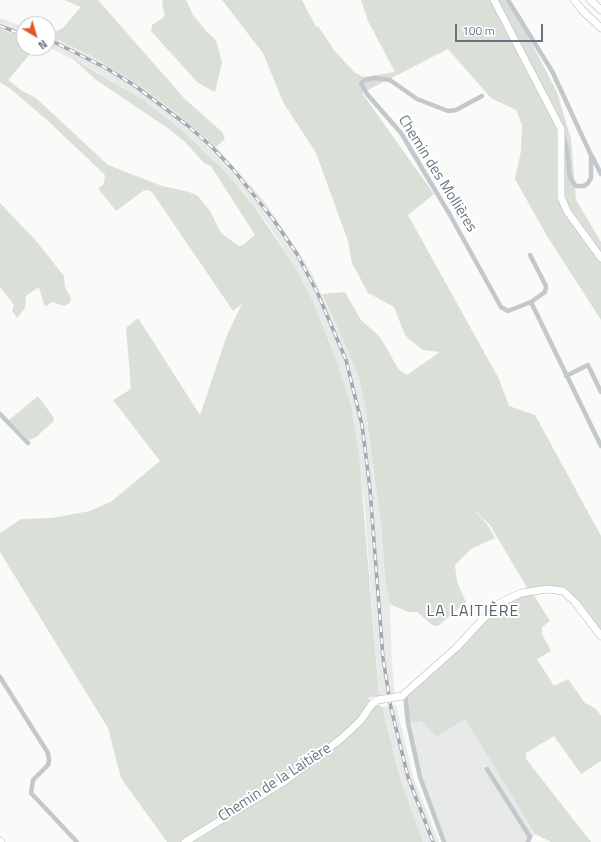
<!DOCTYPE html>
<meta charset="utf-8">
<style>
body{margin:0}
#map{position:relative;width:601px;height:842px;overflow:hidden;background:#fafaf8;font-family:"Titillium Web",sans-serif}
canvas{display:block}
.north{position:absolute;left:16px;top:16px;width:40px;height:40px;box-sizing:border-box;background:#fff;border:1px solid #c1c8cd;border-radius:50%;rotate:142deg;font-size:11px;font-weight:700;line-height:16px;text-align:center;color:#657683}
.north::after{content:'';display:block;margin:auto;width:14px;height:18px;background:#e4572e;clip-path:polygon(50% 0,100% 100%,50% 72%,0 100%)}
.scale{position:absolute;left:455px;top:24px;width:88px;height:18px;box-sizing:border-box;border:2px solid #657683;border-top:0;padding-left:5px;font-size:12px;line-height:14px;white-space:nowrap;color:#657683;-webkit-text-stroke:3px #fff;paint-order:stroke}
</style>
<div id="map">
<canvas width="601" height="842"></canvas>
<div class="north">N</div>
<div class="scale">100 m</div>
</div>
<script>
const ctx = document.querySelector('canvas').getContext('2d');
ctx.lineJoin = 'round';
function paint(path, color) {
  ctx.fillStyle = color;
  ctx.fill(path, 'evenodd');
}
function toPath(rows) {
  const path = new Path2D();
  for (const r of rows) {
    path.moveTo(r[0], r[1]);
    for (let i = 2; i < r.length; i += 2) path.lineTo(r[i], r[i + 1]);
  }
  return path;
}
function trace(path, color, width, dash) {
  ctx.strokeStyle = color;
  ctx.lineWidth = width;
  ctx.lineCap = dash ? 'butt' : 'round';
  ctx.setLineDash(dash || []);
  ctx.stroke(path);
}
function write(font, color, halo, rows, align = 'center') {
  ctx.font = font + ' "Titillium Web",sans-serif';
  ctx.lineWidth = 4;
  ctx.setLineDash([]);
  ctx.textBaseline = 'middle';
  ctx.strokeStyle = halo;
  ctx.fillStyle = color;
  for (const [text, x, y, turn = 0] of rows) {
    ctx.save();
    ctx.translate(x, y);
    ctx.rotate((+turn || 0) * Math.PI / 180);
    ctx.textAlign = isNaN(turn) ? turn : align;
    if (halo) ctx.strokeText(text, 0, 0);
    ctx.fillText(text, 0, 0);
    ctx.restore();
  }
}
const built = toPath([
 [0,18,24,27,24,38,0,29],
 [48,35,92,56,138,84,184,119,216,147,262,198,298,251,313,276,348,351,358,375,365,405,381,523,385,577,390,604,392,665,395,694,379,696,364,500,351,406,338,364,310,295,292,262,268,224,244,192,213,159,182,130,143,100,94,70,48,47],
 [396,705,414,780,439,842,423,842,399,775,382,707],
 [465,719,535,834,528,842,446,842,417,766,408,723,421,721,437,737]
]);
const green = toPath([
 [64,0,98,0,185,99,222,132,225,139,216,147,184,119,138,84,92,56,48,35,63,28,81,7],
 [163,0,186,0,193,15,206,31,216,40,222,62,215,92,198,83,151,31,152,25,163,18,165,14,162,6],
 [222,0,302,0,316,27,318,26,334,50,354,72,363,77,395,72,368,21,361,0,509,0,557,92,571,139,576,200,601,242,601,320,547,236,515,179,521,151,522,125,516,110,491,98,448,49,362,93,434,194,408,215,499,379,509,406,535,415,601,536,601,636,569,592,557,589,533,594,550,621,542,627,542,634,551,651,537,659,554,686,568,679,585,703,595,708,599,713,601,716,601,761,581,774,554,736,526,753,526,759,591,842,551,842,535,834,465,719,437,737,421,721,408,723,405,694,496,605,529,591,490,525,471,507,487,524,495,538,471,549,455,565,457,582,466,602,438,626,432,625,417,612,408,612,390,604,385,577,381,523,365,405,358,375,348,351,322,294,345,292,361,320,380,337,399,370,407,375,440,352,423,350,411,341,405,335,394,307,368,293,352,263,348,241,316,153,283,102,263,53],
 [0,29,24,38,24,48,35,48,8,80,22,91,36,98,108,165,162,186,189,192,198,196,210,211,221,233,239,246,243,245,255,235,211,166,204,163,185,142,169,129,95,79,72,58,143,100,182,130,227,173,254,206,292,262,310,295,338,364,351,406,359,454,379,696,367,698,382,707,399,775,423,842,167,842,121,778,108,728,0,552,0,533,21,519,52,518,90,511,112,501,160,461,113,400,131,389,126,328,138,318,200,415,227,335,242,304,233,311,152,192,148,190,143,191,116,211,98,188,104,184,105,175,47,120,12,90,0,82],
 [0,203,37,242,64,276,65,287,71,298,70,303,64,306,52,302,47,306,44,305,39,287,26,296,25,308,17,318,12,310,14,305,0,287],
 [38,396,54,418,53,422,36,437,29,440,9,420]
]);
const street = toPath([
 [508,0,552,71,591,155,591,178,588,183,584,186,576,186,570,178,567,150,563,135],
 [482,96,456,110,448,111,417,99,390,80,375,78,365,80,361,83,367,94,401,133,450,215,501,307,508,311,531,302,601,446],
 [592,156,601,174],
 [530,255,546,286,545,292,531,302],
 [566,376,588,365,601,392],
 [0,414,28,443],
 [0,677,48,753,49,760,48,765,33,780,31,793,77,842],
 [405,694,408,723,420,777,444,842],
 [487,769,530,837,528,842]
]);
const secondary = toPath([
 [494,0,561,129,561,197,567,211,601,258],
 [402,696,456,648,496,605,521,593,547,589,563,591,575,602,601,636],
 [185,842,285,781,342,738,361,720,372,704,378,700]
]);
const primary = toPath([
 [574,0,582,10,601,28],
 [590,0,601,10],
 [0,841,1,842]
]);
const rail = toPath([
 [0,26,24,35],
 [48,39,106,68,134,85,187,125,211,146,232,168,273,219,297,254,318,294,346,360,362,425,370,489,383,658,391,708,408,777,433,842]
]);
const secondaryBridge = toPath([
 [378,700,402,696]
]);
const streetNames = [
 ["Chemin des Mollières",437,174,58],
 ["Chemin de la Laitière",275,783,-33]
];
const neighbourhoodNames = [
 ["LA LAITIÈRE",473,612]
];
paint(built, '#e8e9e9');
paint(green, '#dadfd7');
trace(secondary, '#b3babf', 8);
trace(primary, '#b5babe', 8);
trace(street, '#c3c8cc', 4.5);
trace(secondary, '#fff', 7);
trace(primary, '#fff', 7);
trace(rail, '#a2aab0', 3.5);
trace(rail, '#fff', 2, [6]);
trace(secondaryBridge, '#b3babf', 8, []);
trace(secondaryBridge, '#fff', 7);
write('15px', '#657683', '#fff', streetNames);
ctx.letterSpacing = '1px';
write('16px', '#57646e', '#fff', neighbourhoodNames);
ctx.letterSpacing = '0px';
</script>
